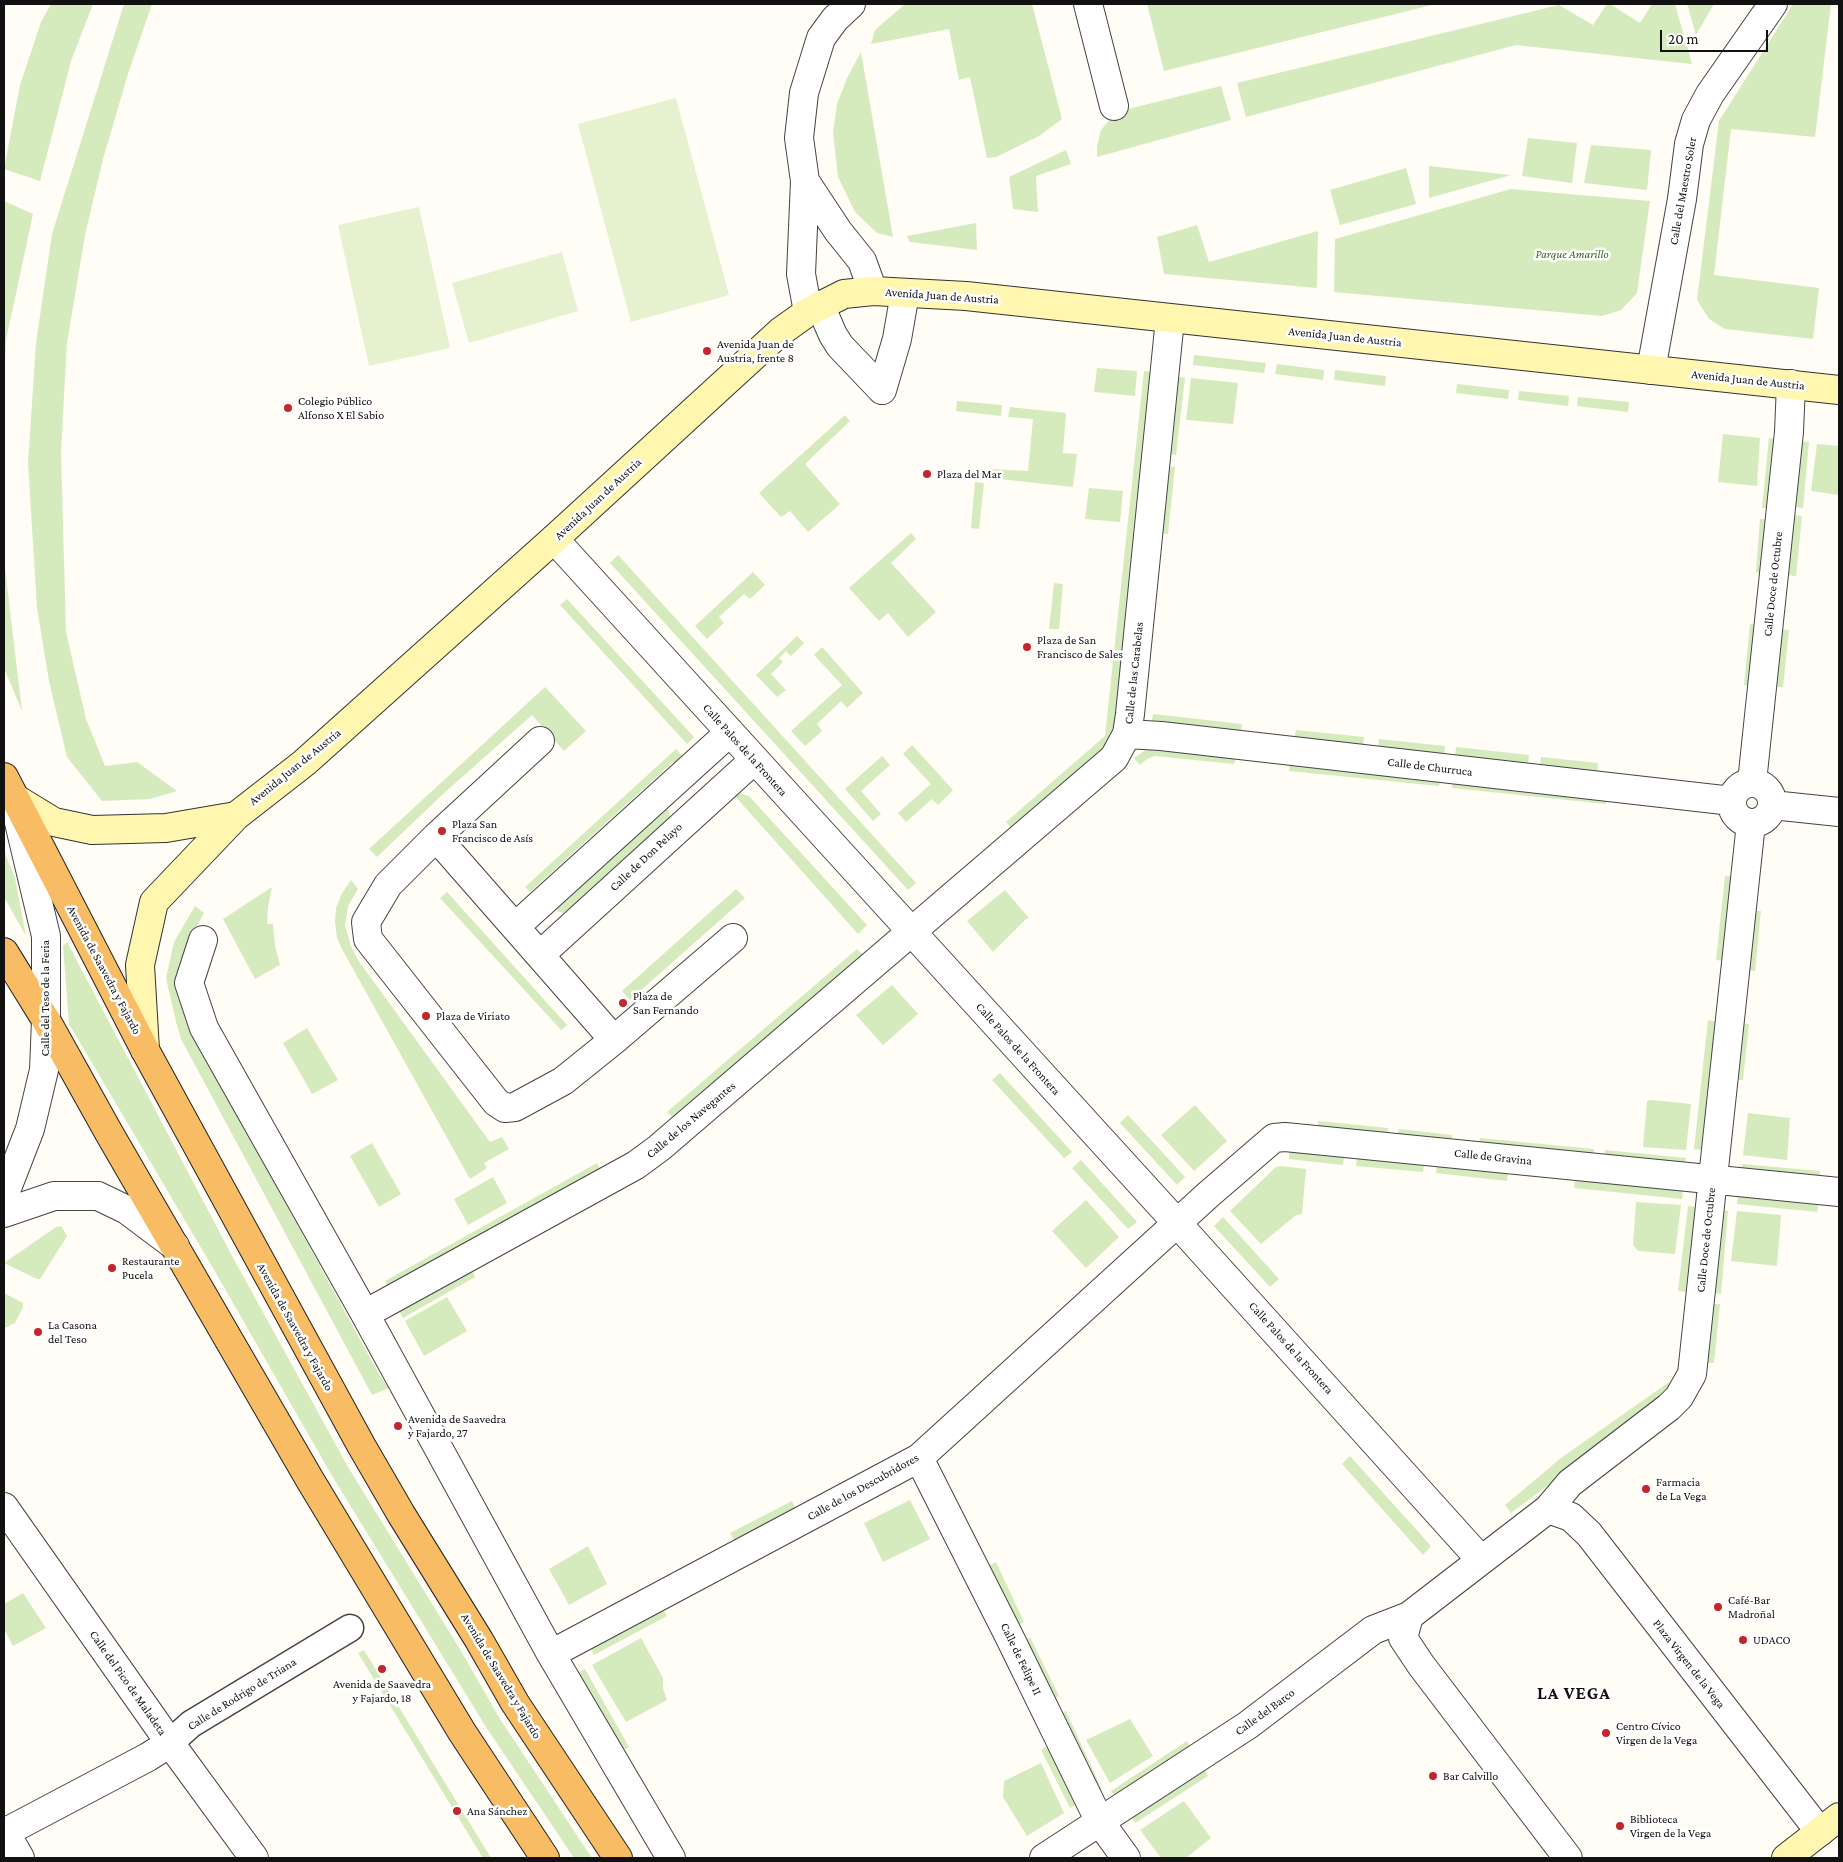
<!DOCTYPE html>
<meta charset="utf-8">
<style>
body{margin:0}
#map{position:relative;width:1843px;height:1862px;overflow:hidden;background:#fffdf5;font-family:"Crimson Pro",serif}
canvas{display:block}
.frame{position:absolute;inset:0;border:5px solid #111;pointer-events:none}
.scale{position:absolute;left:1660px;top:30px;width:108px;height:22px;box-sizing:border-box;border:2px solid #111;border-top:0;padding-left:6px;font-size:15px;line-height:18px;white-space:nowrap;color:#111;-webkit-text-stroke:4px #fff;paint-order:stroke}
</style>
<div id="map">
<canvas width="1843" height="1862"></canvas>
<div class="frame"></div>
<div class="scale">20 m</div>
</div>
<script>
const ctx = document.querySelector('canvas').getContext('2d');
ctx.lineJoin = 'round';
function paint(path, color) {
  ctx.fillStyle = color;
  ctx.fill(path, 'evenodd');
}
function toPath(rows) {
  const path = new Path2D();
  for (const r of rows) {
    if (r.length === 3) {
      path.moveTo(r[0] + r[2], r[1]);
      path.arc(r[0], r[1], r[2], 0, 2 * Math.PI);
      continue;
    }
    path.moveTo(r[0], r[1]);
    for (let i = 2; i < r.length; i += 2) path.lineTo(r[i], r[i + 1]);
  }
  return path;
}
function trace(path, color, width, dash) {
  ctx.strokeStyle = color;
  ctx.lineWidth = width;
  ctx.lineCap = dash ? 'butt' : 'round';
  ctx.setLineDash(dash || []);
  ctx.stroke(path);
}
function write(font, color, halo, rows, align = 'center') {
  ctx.font = font + ' "Crimson Pro",serif';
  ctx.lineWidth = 5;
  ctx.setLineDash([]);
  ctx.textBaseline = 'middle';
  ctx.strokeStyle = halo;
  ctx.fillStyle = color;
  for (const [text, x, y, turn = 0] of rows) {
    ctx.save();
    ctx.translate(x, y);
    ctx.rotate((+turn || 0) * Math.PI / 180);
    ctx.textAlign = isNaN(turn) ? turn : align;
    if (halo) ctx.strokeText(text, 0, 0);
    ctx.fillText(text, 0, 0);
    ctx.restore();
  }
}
const green = toPath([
 [51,4,93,4,71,61,40,181,4,169,20,85,41,22],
 [124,4,152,4,128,74,103,159,85,235,67,343,61,452,66,632,86,719,105,766,137,762,177,791,150,799,102,801,67,757,49,681,37,608,28,463,36,343,52,234],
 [905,4,1032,4,1062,119,1039,136,996,157,987,158,970,77,959,80,949,29,871,44,875,30],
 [1147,4,1436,4,1164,71],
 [1607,4,1610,4,1640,23,1652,4,1675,4,1692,64,1516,45,1246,117,1237,83,1559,5,1593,25],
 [1687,4,1714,4,1696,35],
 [1793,4,1831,4,1815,137,1731,129,1714,275,1819,288,1813,339,1725,329,1709,319,1697,300,1719,121],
 [861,52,893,237,877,233,855,212,838,177,833,132,837,104,847,78],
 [1221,86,1231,120,1097,157,1097,146,1101,130,1116,112],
 [1528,138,1577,143,1572,183,1522,176],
 [1591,145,1651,150,1647,190,1584,183],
 [1066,150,1071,164,1036,176,1038,212,1013,209,1009,177],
 [1429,166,1511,175,1429,198],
 [1406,168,1416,204,1340,225,1330,190],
 [1511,189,1650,201,1637,293,1621,310,1602,316,1334,292,1335,239],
 [4,201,33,214,6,340,4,386],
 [976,223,977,250,910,242,907,236],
 [1197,225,1209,262,1318,231,1317,288,1164,274,1157,237],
 [1194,355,1266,363,1264,373,1193,365],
 [1277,364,1324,370,1323,380,1275,374],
 [1097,368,1137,371,1135,396,1094,392],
 [1335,370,1386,376,1385,386,1334,380],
 [1144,371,1152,372,1116,725,1109,747,1013,831,1006,822,1105,736],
 [1174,376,1185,378,1176,455,1165,453],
 [1191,378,1238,383,1233,424,1186,420],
 [1457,384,1509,390,1508,399,1456,393],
 [1519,391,1569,396,1568,406,1518,400],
 [1578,397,1629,402,1628,412,1577,406],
 [957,401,1002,405,1001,416,956,411],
 [1010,407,1066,413,1063,453,1077,454,1073,487,990,478,992,469,1028,471,1033,419,1008,417],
 [845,415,850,421,805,464,840,504,808,532,790,511,781,517,759,493],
 [1723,434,1760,438,1757,486,1718,482],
 [1769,438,1779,439,1771,508,1762,508],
 [1800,441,1809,442,1803,508,1794,507],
 [1817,444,1839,446,1839,495,1811,491],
 [1164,466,1175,467,1168,534,1157,533],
 [975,482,984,483,979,529,971,528],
 [1089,488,1123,491,1120,522,1085,519],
 [1793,515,1802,516,1796,576,1786,575],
 [1760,519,1769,519,1764,573,1756,572],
 [4,532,5,568,22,711,4,668],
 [911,533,916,539,891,563,936,612,908,637,888,613,879,621,849,588],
 [618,555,916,883,908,890,610,563],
 [753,572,765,585,750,599,744,594,719,617,724,623,707,639,695,626],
 [1054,583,1063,584,1059,629,1049,629],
 [567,599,694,737,687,744,560,605],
 [1750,624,1759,625,1752,686,1744,685],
 [1781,629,1789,630,1783,687,1775,687],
 [797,636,804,643,791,656,786,651,779,658,783,662,771,674,786,690,777,697,756,675],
 [822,647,863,693,847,708,841,701,817,724,822,731,805,746,791,731,842,685,814,655],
 [545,687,586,731,564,751,532,715,443,794,377,857,369,849],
 [1153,714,1242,724,1241,734,1151,725],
 [1296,730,1364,737,1363,747,1294,739],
 [1379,739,1445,746,1444,756,1378,750],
 [912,745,953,790,938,805,932,799,906,822,898,813,931,784,903,754],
 [1456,747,1529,755,1528,766,1455,757],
 [1156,748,1236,758,1234,764,1155,756,1147,759,1140,765,1134,758,1147,749],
 [676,749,687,761,679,768,673,762,530,892,525,887],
 [882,756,890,765,861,791,881,814,873,821,845,789],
 [1541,757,1598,763,1597,774,1540,767],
 [1290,763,1440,779,1439,786,1289,771],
 [1453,781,1607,797,1606,804,1452,788],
 [739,793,749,796,867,925,858,934,734,795],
 [664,809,669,810,670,816,668,821,569,909,563,913,557,911,557,906],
 [4,851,15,878,26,936,4,897],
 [1725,876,1733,877,1724,961,1716,960],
 [351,880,358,889,348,906,345,926,351,946,358,960,490,1142,502,1137,509,1149,484,1163,487,1168,470,1179,343,951,337,938,335,922,336,908,341,895],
 [272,887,268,907,267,924,273,924,275,946,280,965,255,979,223,919],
 [736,889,745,898,630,1000,622,991],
 [1005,890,1029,918,1026,919,993,952,967,921],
 [447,892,567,1025,561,1030,440,898],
 [195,906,204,913,187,945,180,992,189,1026,380,1376,389,1388,372,1395,181,1039,176,1022,166,978,174,942],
 [1752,911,1761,911,1755,971,1746,970],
 [67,942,231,1254,348,1467,461,1651,500,1719,592,1858,574,1858,486,1727,331,1474,213,1268,69,1024,63,946],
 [857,949,864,956,674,1119,667,1112],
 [892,985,918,1014,883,1045,856,1015],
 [1708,1020,1717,1022,1703,1150,1694,1149],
 [1740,1023,1749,1024,1743,1080,1734,1080],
 [307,1028,338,1080,312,1094,283,1043],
 [1000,1073,1072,1152,1064,1158,992,1080],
 [1652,1100,1691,1104,1686,1150,1643,1147,1647,1101],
 [1195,1105,1227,1141,1194,1171,1161,1135],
 [1748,1113,1790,1118,1787,1160,1743,1155],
 [1128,1115,1185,1177,1177,1185,1120,1123],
 [1318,1121,1388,1128,1387,1137,1318,1130],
 [1399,1129,1452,1135,1452,1144,1397,1138],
 [1480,1138,1594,1149,1593,1157,1480,1147],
 [372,1143,401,1194,379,1207,350,1156],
 [1605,1150,1686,1158,1685,1167,1604,1159],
 [1289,1151,1344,1156,1343,1165,1289,1159],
 [1357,1158,1424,1164,1423,1172,1356,1166],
 [1081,1160,1137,1222,1128,1229,1072,1168],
 [597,1163,601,1171,389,1288,385,1281],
 [1742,1164,1820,1171,1819,1180,1742,1172],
 [1437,1165,1508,1172,1507,1181,1436,1173],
 [1281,1166,1306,1169,1302,1214,1296,1215,1261,1244,1230,1211,1276,1167],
 [493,1177,507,1203,468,1225,454,1199],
 [1575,1179,1683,1189,1682,1199,1574,1188],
 [1738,1195,1819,1203,1817,1212,1737,1204],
 [1086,1200,1119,1237,1086,1268,1052,1231],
 [1636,1202,1681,1205,1675,1254,1638,1251,1633,1245],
 [1688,1206,1697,1207,1687,1292,1678,1291],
 [1721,1210,1728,1211,1721,1294,1713,1293],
 [1737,1211,1781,1215,1777,1266,1731,1261],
 [1223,1217,1279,1279,1270,1287,1214,1226],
 [61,1226,67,1236,40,1279,37,1279,4,1263,56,1227],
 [471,1268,475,1277,403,1318,398,1309],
 [4,1293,23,1303,23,1307,15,1323,7,1327,4,1328],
 [447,1297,467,1331,424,1356,405,1321],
 [1711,1304,1720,1304,1714,1363,1705,1363],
 [1669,1382,1670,1386,1661,1401,1511,1513,1505,1505,1561,1458],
 [1350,1456,1431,1546,1423,1555,1342,1464],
 [910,1500,930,1539,883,1562,864,1523],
 [792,1501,796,1509,734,1540,730,1533],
 [588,1546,607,1584,569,1605,549,1569],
 [996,1562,1024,1622,1016,1627,986,1567],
 [23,1593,46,1628,13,1646,4,1629,4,1604],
 [663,1609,667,1616,594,1655,590,1648],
 [1030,1637,1059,1696,1051,1700,1023,1641],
 [641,1638,663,1678,663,1688,667,1700,626,1722,592,1665],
 [364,1650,491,1858,483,1858,358,1653],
 [585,1669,629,1747,622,1751,578,1673],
 [1066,1711,1102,1790,1095,1793,1059,1714],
 [1130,1719,1153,1756,1110,1783,1086,1740],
 [1187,1741,1191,1748,1116,1798,1111,1791],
 [1049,1745,1077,1804,1070,1808,1041,1750],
 [1041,1763,1064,1813,1027,1836,1003,1797,1004,1781],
 [1204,1768,1208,1776,1135,1823,1130,1814],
 [1184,1801,1211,1838,1186,1858,1161,1858,1140,1830]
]);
const pitch = toPath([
 [676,98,729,295,631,322,578,124],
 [419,207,450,348,369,366,338,225],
 [562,252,578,311,469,343,452,283]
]);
const pedestrian = toPath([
 [170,1743,191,1724,350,1628]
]);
const minor = toPath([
 [1088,4,1114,106],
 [805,181,838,231,862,261,873,291],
 [820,305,833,335,840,346,882,390],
 [808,312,801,274,805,181,799,138,804,93,821,38,835,19,851,4],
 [1651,370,1682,199,1689,144,1696,120,1710,94,1773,4],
 [882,390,897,339,905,293],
 [554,539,1177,1223,1481,1560],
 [1127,734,1161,736,1732,801],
 [540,741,436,837,388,885,366,922,368,939,496,1102,505,1108,515,1107,563,1081,614,1040,733,938],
 [1752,782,1789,432,1791,384],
 [1752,803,20],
 [1772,805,1839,812],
 [436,837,614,1040],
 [515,927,730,732],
 [203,940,189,983,204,1028,365,1314,551,1654,671,1858],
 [540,955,754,760],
 [4,1196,30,1129,44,1070,46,1020,46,936,16,810],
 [4,1213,54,1196,98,1196,127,1210,175,1246],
 [365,1314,636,1165,659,1148,1114,758,1127,734,1130,714,1170,319],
 [919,1458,1010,1638,1100,1822,1126,1858],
 [4,1507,170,1743,254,1858],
 [1548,1509,1571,1517,1589,1534,1820,1832],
 [1409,1616,1403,1638,1421,1665,1568,1858],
 [551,1654,919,1458,1209,1194,1274,1138,1285,1137,1839,1192],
 [4,1830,20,1858],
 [4,1833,148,1757,170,1743],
 [1044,1858,1248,1725,1373,1630,1409,1616,1548,1509,1570,1483,1669,1407,1679,1397,1692,1374,1751,823]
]);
const secondary = toPath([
 [13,797,54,822,92,830,166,828,236,816],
 [145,1050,140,965,154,902,236,816,304,763,554,539,780,332,808,312,844,294,873,291,966,296,1839,390],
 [1786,1858,1839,1817]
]);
const trunk = toPath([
 [4,777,145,1050,361,1445,401,1514,479,1640,515,1703,618,1858],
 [4,952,46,1020,109,1133,310,1480,462,1732,545,1858]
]);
const markers = [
 [707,351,5,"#c4262e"],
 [288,408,5,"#c4262e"],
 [927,474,5,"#c4262e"],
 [1027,647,5,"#c4262e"],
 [442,831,5,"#c4262e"],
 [623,1003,5,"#c4262e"],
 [426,1016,5,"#c4262e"],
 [112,1268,5,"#c4262e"],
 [38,1332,5,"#c4262e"],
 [398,1426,5,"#c4262e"],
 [1646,1489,5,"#c4262e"],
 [1718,1607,5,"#c4262e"],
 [1743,1640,5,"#c4262e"],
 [382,1669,5,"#c4262e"],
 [1606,1733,5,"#c4262e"],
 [1433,1776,5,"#c4262e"],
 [457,1811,5,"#c4262e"],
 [1620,1826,5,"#c4262e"]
];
const streetNames = [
 ["Calle del Maestro Soler",1683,191,-80],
 ["Avenida Juan de Austria",942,296,4],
 ["Avenida Juan de Austria",1345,337,6],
 ["Avenida Juan de Austria",1748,380,6],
 ["Avenida Juan de Austria",598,499,-43],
 ["Calle Doce de Octubre",1773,584,-84],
 ["Calle de las Carabelas",1134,673,-84],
 ["Calle Palos de la Frontera",745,750,48],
 ["Avenida Juan de Austria",295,767,-39],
 ["Calle de Churruca",1430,767,7],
 ["Calle de Don Pelayo",646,857,-43],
 ["Avenida de Saavedra y Fajardo",104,970,62],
 ["Calle del Teso de la Feria",45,998,-90],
 ["Calle Palos de la Frontera",1018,1049,48],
 ["Calle de los Navegantes",691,1120,-40],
 ["Calle de Gravina",1493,1157,6],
 ["Calle Doce de Octubre",1706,1240,-84],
 ["Avenida de Saavedra y Fajardo",295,1327,61],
 ["Calle Palos de la Frontera",1291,1348,48],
 ["Calle de los Descubridores",863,1487,-29],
 ["Calle de Felipe II",1021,1659,64],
 ["Plaza Virgen de la Vega",1689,1664,52],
 ["Avenida de Saavedra y Fajardo",501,1676,59],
 ["Calle del Pico de Maladeta",128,1683,55],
 ["Calle de Rodrigo de Triana",242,1694,-32],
 ["Calle del Barco",1265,1712,-36]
];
const parkNames = [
 ["Parque Amarillo",1572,254]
];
const poiNames = [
 ["Avenida Juan de",717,344],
 ["Austria, frente 8",717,358],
 ["Colegio Público",298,401],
 ["Alfonso X El Sabio",298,415],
 ["Plaza del Mar",937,474],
 ["Plaza de San",1037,640],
 ["Francisco de Sales",1037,654],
 ["Plaza San",452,824],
 ["Francisco de Asís",452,838],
 ["Plaza de",633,996],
 ["San Fernando",633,1010],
 ["Plaza de Viriato",436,1016],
 ["Restaurante",122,1261],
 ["Pucela",122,1275],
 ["La Casona",48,1325],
 ["del Teso",48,1339],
 ["Avenida de Saavedra",408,1419],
 ["y Fajardo, 27",408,1433],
 ["Farmacia",1656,1482],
 ["de La Vega",1656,1496],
 ["Café-Bar",1728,1600],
 ["Madroñal",1728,1614],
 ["UDACO",1753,1640],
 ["Avenida de Saavedra",382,1684,"center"],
 ["y Fajardo, 18",382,1698,"center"],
 ["Centro Cívico",1616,1726],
 ["Virgen de la Vega",1616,1740],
 ["Bar Calvillo",1443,1776],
 ["Ana Sánchez",467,1811],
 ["Biblioteca",1630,1819],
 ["Virgen de la Vega",1630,1833]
];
const districtNames = [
 ["LA VEGA",1574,1693]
];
paint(green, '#d5ebbd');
paint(pitch, '#e6f2cf');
trace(pedestrian, '#444', 29);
trace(minor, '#444', 30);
trace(secondary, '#333', 30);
trace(trunk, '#222', 30);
trace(pedestrian, '#fff', 26);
trace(minor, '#fff', 28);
trace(secondary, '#fff6b0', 28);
trace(trunk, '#f7bc64', 28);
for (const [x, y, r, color] of markers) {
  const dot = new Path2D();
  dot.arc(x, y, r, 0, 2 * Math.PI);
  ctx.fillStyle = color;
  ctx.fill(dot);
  trace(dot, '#fff', 2);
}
write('12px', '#111', '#fff', streetNames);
write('italic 12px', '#2f6b1f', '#fff', parkNames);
write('12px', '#111', '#fff', poiNames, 'left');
ctx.letterSpacing = '1px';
write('bold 18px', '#111', '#fff', districtNames);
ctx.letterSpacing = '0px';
</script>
